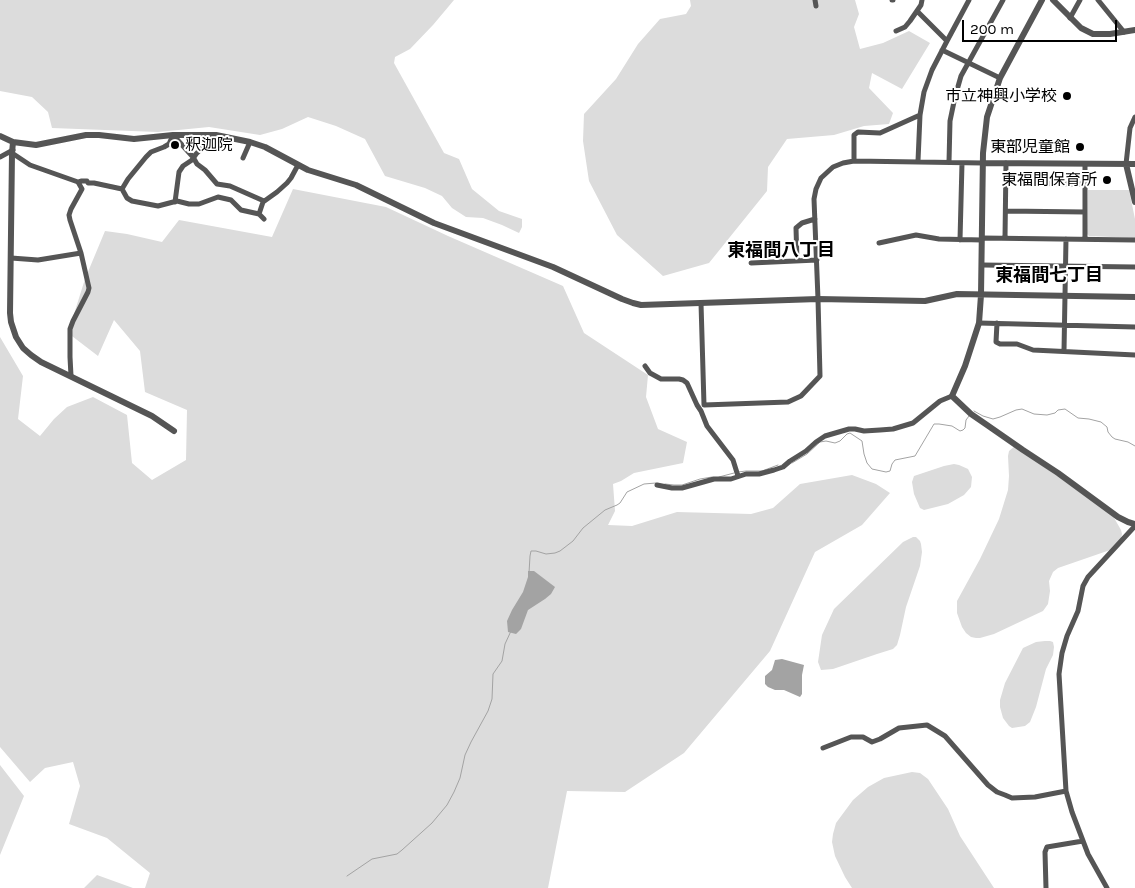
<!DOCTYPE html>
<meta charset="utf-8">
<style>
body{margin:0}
#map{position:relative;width:1135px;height:888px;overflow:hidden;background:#fff;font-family:Karla,sans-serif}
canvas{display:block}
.scale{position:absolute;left:962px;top:20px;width:155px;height:22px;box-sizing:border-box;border:2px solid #000;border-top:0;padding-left:6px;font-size:15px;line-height:18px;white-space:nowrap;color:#000;-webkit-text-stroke:4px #fff;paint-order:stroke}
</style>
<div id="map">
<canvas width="1135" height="888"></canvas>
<div class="scale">200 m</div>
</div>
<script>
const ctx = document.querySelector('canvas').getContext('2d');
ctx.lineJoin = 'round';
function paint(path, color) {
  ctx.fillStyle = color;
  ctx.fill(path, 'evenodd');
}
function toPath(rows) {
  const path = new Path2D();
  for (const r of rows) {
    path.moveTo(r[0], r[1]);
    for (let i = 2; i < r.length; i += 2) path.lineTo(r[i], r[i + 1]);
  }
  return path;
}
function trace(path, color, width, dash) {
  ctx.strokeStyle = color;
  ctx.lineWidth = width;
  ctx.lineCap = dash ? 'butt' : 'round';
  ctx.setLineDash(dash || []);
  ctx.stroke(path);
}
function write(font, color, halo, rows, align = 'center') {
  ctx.font = font + ' Karla,"Noto Sans JP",sans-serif';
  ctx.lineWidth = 4;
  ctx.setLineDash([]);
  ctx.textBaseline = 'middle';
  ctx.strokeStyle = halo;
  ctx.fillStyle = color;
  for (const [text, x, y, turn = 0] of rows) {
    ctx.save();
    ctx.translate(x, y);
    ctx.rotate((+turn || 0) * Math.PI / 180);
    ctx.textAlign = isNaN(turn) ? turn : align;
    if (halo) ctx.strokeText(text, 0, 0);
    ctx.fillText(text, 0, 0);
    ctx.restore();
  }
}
const green = toPath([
 [0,0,454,0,433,25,410,49,395,57,394,63,444,153,459,159,472,189,499,211,522,219,522,227,519,233,502,225,483,218,466,217,452,208,442,196,425,188,385,176,365,139,336,126,308,117,282,129,260,135,209,127,158,132,52,128,48,112,32,97,0,91],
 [690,0,855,0,859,14,854,27,860,49,883,43,909,31,930,43,902,89,872,73,869,88,893,113,889,124,864,126,834,135,787,139,768,167,767,191,709,263,663,276,617,235,589,181,583,141,584,114,616,79,638,44,660,19,686,14,691,6],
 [293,189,386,207,448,236,563,286,584,333,648,375,646,397,658,429,687,442,683,463,634,473,621,481,613,484,615,511,608,525,632,526,677,512,751,514,773,508,800,484,852,475,876,484,890,493,862,525,815,552,770,651,684,753,625,792,567,791,548,888,145,888,150,873,107,838,69,824,80,786,73,762,45,768,30,782,0,747,0,337,23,376,18,419,40,436,54,419,67,407,93,397,127,415,132,463,152,480,186,460,187,410,145,392,140,351,114,320,98,356,68,333,85,279,105,231,127,234,162,242,179,220,272,237],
 [1088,190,1129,190,1135,219,1135,238,1089,236,1087,234],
 [1015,446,1113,516,1121,530,1122,534,1120,543,1113,549,1058,568,1053,572,1049,581,1050,591,1048,604,1043,611,994,634,980,638,976,638,971,637,966,633,962,627,957,613,957,601,980,559,999,519,1008,490,1009,476,1008,456,1009,451],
 [954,464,959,465,968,469,972,477,971,487,964,495,948,504,924,510,920,508,914,494,912,482,914,476,944,466],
 [913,537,916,537,920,541,921,544,922,552,920,566,906,607,900,635,897,645,893,649,877,654,833,669,821,670,818,662,822,635,834,609,903,542],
 [1045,641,1050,641,1053,642,1054,647,1053,655,1046,669,1036,707,1030,722,1025,726,1012,728,1009,726,1003,718,1000,707,1000,700,1005,683,1023,648,1036,642],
 [0,765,24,796,0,855],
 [912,772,920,773,928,779,948,809,960,836,994,888,852,888,845,877,835,856,832,842,833,834,836,823,853,800,868,787,884,778],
 [97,875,133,888,84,888]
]);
const water = toPath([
 [528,571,534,571,555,587,551,594,545,599,528,610,521,629,516,634,508,632,507,621,512,610,523,592,528,577],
 [782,659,804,665,802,675,802,694,800,697,784,690,775,690,768,687,765,684,765,676,772,670,775,660]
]);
const stream = toPath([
 [974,411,983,416,993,419,1000,417,1016,410,1022,409,1034,414,1047,415,1055,413,1058,410,1065,409,1078,418,1089,419,1101,422,1107,427,1108,432,1112,437,1115,439,1128,442,1135,446],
 [792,463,807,454,820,442,826,441,835,443,840,441,847,434,850,433,862,441,864,454,867,463,872,469,886,472,890,471,892,464,895,460,915,456,934,424,939,424,952,426,960,431,963,430,965,428,966,420,969,416],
 [738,472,746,471,762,471,778,465],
 [719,477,734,473],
 [665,484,674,485,682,485,700,479,712,477],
 [529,573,530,556,531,551,536,551,546,554,555,553,560,551,573,541,583,528,605,510,617,505,620,503,627,492,644,484,656,483],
 [347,876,372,859,397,854,402,850,432,823,447,805,454,792,460,778,465,755,471,742,488,711,492,699,493,674,502,661,505,644,511,631]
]);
const minor = toPath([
 [815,0,816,6],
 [892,0,893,0],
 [1098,0,1124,32],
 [917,11,947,41],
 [1070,18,1080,0],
 [896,31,905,27,910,21,921,5,922,0],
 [942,50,1000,78],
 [12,153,30,165,78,182,81,181,87,181,88,183,94,183,122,189,127,198,132,201,158,206,177,201,189,204,199,204,218,197,231,200,241,210,259,214,264,219],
 [0,157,13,150],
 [243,158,250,142],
 [854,161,854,135,858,132,880,133,920,115],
 [918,161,920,115,924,92,932,70,947,41,969,0],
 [949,162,950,121,955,97,961,76,1003,0],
 [1126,164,1130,128,1135,117],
 [1006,183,1085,184],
 [122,189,128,179,146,157,151,152,164,147,169,144,173,135,193,157,197,164,205,170,217,184,230,186,264,201],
 [175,202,179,172,183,166,192,160,196,154,203,147,204,135],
 [1006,211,1085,212],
 [259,214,263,202,277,192,287,183,291,178,298,165],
 [982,238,1135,240],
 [1005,238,1006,163],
 [1085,239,1085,164],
 [960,240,962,163],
 [879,243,916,235,939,239,982,240],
 [11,258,38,260,81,253],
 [797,261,796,228,802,223,815,219],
 [751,263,817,260],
 [982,265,1135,267],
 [701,303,704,405,788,402,801,396,820,376,818,299,814,199,816,189,821,178,833,167,843,163,854,161,983,163],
 [979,323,1135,327],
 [997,323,996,342,1000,344,1017,344,1033,350,1135,355],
 [1064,351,1066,239],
 [645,366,650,373,661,379,679,379,683,380,687,383,697,405,701,411,707,426,733,460,738,476],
 [71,376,70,357,70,329,73,321,88,292,89,288,81,253,70,220,69,215,71,209,82,189,78,182],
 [657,485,672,488,682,488,714,479,731,479,746,474,759,474,774,470,783,467,790,461,806,451,816,442,825,436,849,429,855,429,864,431,880,430,893,429,913,423,940,401,952,396],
 [823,748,851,737,863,737,872,742,880,739,899,728,927,725,945,736,988,785,997,792,1005,795,1012,798,1035,797,1066,791],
 [1046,888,1045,852,1047,847,1083,841],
 [1107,888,1088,854,1072,812,1066,791,1059,674,1062,653,1067,636,1078,611,1083,586,1088,577,1135,526]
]);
const tertiary = toPath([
 [1042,0,1000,78,987,117,983,153,981,295,979,323,965,366,952,396,971,414,987,425,1023,450,1058,473,1118,517,1128,522,1135,524],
 [1053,0,1081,28,1093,34,1110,34,1135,30],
 [0,136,13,142,36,145,86,135,99,135,134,139,173,135,216,135,250,142,265,147,308,170,356,185,434,223,553,267,622,299,633,303,641,305,818,299,925,301,957,294,1135,297],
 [13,142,12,153,10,313,11,322,16,337,23,348,31,355,41,362,152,416,174,431],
 [983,163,1135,164],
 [1126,164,1135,202]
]);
const markers = [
 [1067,96,5,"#000"],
 [175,145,5,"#000"],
 [1080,147,5,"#000"],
 [1107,180,5,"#000"]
];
const poiNames = [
 ["市立神興小学校",1057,96],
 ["釈迦院",185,145,"left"],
 ["東部児童館",1070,147],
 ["東福間保育所",1097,180]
];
const neighbourhoodNames = [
 ["東福間八丁目",781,251],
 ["東福間七丁目",1049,276]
];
paint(green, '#dcdcdc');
paint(water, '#a3a3a3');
trace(stream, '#a3a3a3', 1);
trace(minor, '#555', 5);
trace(tertiary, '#555', 6);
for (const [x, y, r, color] of markers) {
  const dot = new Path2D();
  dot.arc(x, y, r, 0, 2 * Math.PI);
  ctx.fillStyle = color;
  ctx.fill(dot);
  trace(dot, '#fff', 2);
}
write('16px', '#000', '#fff', poiNames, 'right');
write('bold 18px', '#000', '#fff', neighbourhoodNames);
</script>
